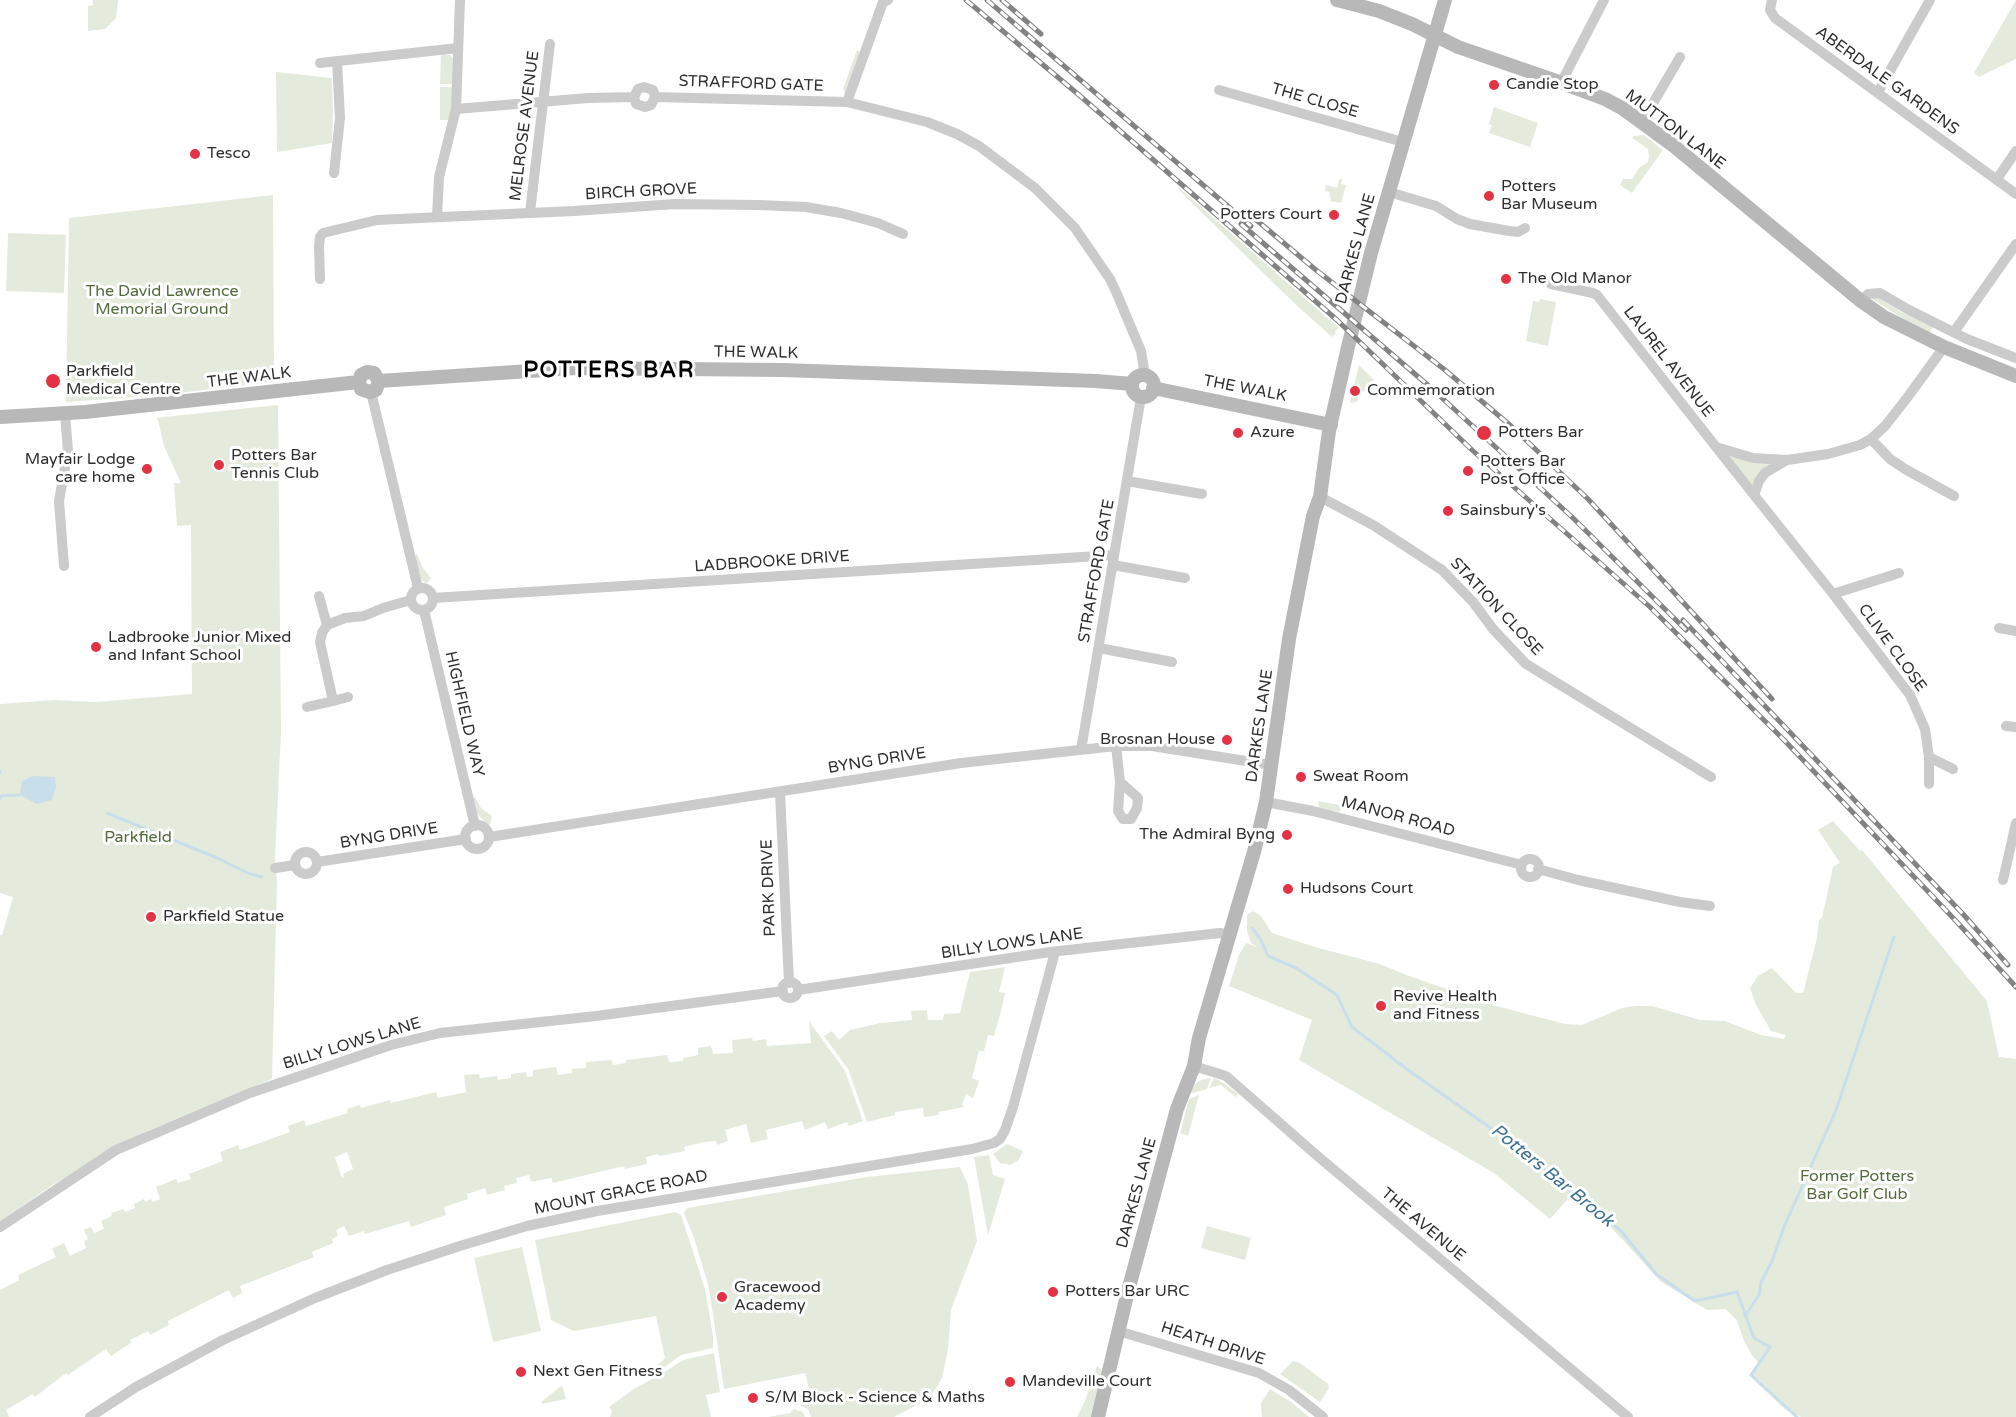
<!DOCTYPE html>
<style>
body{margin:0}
canvas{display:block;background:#fff}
</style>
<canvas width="2016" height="1417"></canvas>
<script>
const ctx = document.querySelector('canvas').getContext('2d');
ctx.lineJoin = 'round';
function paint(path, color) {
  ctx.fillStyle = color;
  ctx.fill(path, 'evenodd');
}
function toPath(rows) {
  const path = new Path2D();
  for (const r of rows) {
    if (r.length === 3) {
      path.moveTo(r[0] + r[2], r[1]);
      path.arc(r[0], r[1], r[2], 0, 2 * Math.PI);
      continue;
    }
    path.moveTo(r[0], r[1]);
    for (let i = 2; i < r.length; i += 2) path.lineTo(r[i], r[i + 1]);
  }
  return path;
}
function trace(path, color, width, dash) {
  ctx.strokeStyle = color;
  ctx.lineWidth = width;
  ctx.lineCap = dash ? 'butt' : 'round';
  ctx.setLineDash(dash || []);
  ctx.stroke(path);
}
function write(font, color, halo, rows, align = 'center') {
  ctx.font = font + ' "Varela Round",sans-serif';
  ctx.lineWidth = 6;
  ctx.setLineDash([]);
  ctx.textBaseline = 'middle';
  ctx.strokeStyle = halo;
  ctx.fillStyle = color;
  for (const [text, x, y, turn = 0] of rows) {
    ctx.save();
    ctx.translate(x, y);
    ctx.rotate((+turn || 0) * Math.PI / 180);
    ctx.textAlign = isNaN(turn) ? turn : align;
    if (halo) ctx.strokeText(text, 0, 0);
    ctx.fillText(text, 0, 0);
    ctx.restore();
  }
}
const green = toPath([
 [93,0,118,0,116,18,105,29,88,31,88,6,93,5],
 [2016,0,2016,59,1979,77,1974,73],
 [857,50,860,52,845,93,843,89],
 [441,53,450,55,454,60,453,84,440,84],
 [276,72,332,78,333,113,332,143,277,152],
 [440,87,453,87,451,120,440,120],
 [1494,107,1538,123,1530,147,1489,133,1492,125,1489,124],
 [1644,135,1663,150,1632,193,1620,185,1623,179,1632,179,1639,168,1648,162,1649,157,1648,149,1632,138,1634,136],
 [1343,178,1341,184,1346,185,1341,203,1330,201,1331,198,1329,197,1330,192,1325,191,1326,185,1337,188,1339,180],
 [1177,186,1339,328,1335,331,1336,333,1332,337,1294,303,1181,192],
 [273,195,274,381,164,395,66,402,69,218],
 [8,233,66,235,64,293,6,291],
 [1877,296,1901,312,1933,327,1930,332,1905,320,1872,299],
 [1540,299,1556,302,1548,346,1526,341,1533,301,1539,302],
 [1359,365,1374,380,1363,392,1360,389,1357,391,1358,401,1350,403],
 [278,405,281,731,275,858,277,883,272,1079,145,1132,51,1186,0,1221,0,935,2,935,13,897,0,893,0,704,54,700,96,702,192,694,191,525,177,526,174,483,181,483,164,446,158,420,155,418],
 [1732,457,1771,463,1751,485,1730,458],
 [417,554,423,568,431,578,426,584,421,579,415,557],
 [475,797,481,808,492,816,489,827,476,812,473,799],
 [1318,801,1345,806,1339,812,1319,808],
 [1833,821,1860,851,1862,850,1987,1001,1999,1057,2016,1059,2016,1417,1801,1417,1785,1409,1754,1380,1753,1374,1758,1362,1752,1355,1744,1341,1737,1321,1726,1309,1707,1310,1660,1281,1622,1239,1574,1192,1550,1219,1494,1173,1299,1060,1312,1020,1229,986,1239,955,1246,943,1257,947,1251,943,1247,931,1247,915,1253,911,1261,916,1272,933,1315,947,1380,964,1409,976,1496,1006,1565,1024,1582,1025,1622,1008,1635,1006,1652,1006,1700,1020,1725,1021,1761,1035,1784,1039,1786,1035,1771,1031,1756,1005,1750,988,1758,976,1772,968,1796,993,1803,993,1817,938,1819,920,1822,918,1833,867,1840,863,1818,830],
 [1005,967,999,992,1005,993,1001,1011,994,1036,988,1035,984,1051,979,1051,972,1078,979,1081,973,1098,966,1094,962,1105,964,1107,939,1112,938,1115,924,1117,923,1108,895,1112,895,1115,867,1122,848,1069,824,1036,832,1031,839,1040,850,1030,880,1023,912,1020,911,1011,927,1010,928,1020,943,1020,944,1014,960,1013,970,972],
 [809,1021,845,1071,863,1121,849,1126,847,1122,828,1129,825,1122,805,1130,802,1121,766,1130,768,1139,751,1143,746,1124,725,1130,728,1141,717,1145,716,1141,704,1142,684,1147,685,1151,660,1156,658,1154,646,1157,647,1164,625,1169,624,1166,553,1183,551,1178,531,1182,529,1175,516,1178,517,1183,504,1186,505,1190,487,1195,485,1188,467,1194,468,1199,444,1207,446,1215,411,1227,409,1221,365,1234,364,1231,349,1236,344,1226,336,1230,338,1236,332,1239,333,1243,312,1252,314,1257,240,1286,242,1293,233,1298,229,1290,168,1321,169,1325,150,1335,148,1331,130,1340,131,1343,111,1356,106,1349,68,1375,66,1373,35,1397,33,1394,6,1410,9,1417,0,1417,0,1290,19,1280,18,1275,56,1257,52,1249,64,1243,70,1256,86,1248,84,1241,88,1239,84,1230,91,1227,94,1233,104,1229,101,1221,112,1216,111,1213,124,1209,125,1212,135,1208,134,1204,144,1199,145,1202,151,1199,153,1202,160,1199,156,1187,176,1179,178,1183,191,1179,189,1174,223,1161,220,1152,238,1145,240,1150,290,1132,288,1126,304,1120,306,1126,348,1113,347,1109,360,1105,361,1108,390,1100,391,1103,436,1092,438,1098,466,1092,464,1075,479,1074,480,1078,497,1076,498,1080,511,1078,511,1074,526,1072,527,1077,533,1076,533,1070,556,1067,558,1075,572,1073,572,1069,586,1068,586,1062,612,1060,613,1065,626,1063,626,1060,667,1055,669,1062,683,1061,683,1058,698,1055,698,1048,711,1046,713,1054,733,1053,732,1040,752,1038,753,1041,766,1039,767,1046,811,1043],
 [347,1152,353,1169,343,1174,344,1177,342,1178,335,1157],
 [1211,1078,1207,1089,1188,1094,1196,1083,1201,1080],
 [1214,1078,1225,1084,1238,1094,1236,1097,1221,1085,1209,1088],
 [1199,1095,1188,1136,1180,1133,1189,1099],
 [1007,1144,1023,1151,1018,1161,1010,1165,1000,1163,993,1154],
 [989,1155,993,1175,1005,1179,988,1235,974,1157],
 [960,1167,968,1185,977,1241,951,1310,948,1349,942,1378,930,1398,894,1417,811,1417,808,1409,801,1406,799,1394,810,1392,805,1373,724,1389,709,1288,694,1238,684,1213,687,1208,867,1177],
 [675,1212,681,1215,705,1289,713,1336,713,1348,681,1355,655,1374,652,1370,665,1358,656,1316,574,1331,551,1320,535,1240],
 [1207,1226,1251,1238,1245,1260,1201,1248],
 [522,1247,541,1331,493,1342,474,1258],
 [714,1353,720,1392,706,1395,711,1417,610,1417,612,1411,609,1407,635,1388,660,1375,683,1360],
 [1293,1361,1300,1363,1328,1384,1329,1388,1320,1402,1280,1374],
 [1097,1366,1102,1371,1093,1417,1077,1417,1085,1401],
 [561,1386,563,1388,566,1399,542,1404,541,1402],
 [1270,1389,1290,1401,1309,1417,1262,1417,1261,1403],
 [794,1409,803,1412,805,1417,768,1417,790,1413]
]);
const water = toPath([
 [33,776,55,777,56,787,52,800,37,804,20,795,22,781]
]);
const stream = toPath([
 [0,771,0,773],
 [0,798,1,796,20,795],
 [107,813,215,857,250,874,262,877],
 [1252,928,1261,940,1268,956,1296,968,1337,995,1352,1027,1408,1070,1512,1143,1621,1231,1656,1274,1695,1301,1737,1292,1754,1338,1770,1347,1751,1375,1797,1417],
 [1745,1316,1759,1295,1761,1282,1772,1261,1784,1227,1836,1110,1894,937]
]);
const street = toPath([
 [1772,0,1770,10,1775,18,2016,194],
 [320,63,458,48],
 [1561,83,1604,0],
 [1219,90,1403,142],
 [1878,92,1930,0],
 [634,97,636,104,645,107,651,105,655,97],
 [634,97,638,89,644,87,653,90,655,97],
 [655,97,847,102,927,122,957,134,979,146,1035,188,1075,228,1110,279,1117,294,1141,351,1145,375],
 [847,102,883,2,888,0],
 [456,109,588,98,634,97],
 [1642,122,1680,57],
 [334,173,340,118,337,61],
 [1997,179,2016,151],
 [1389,192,1436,206,1457,219,1470,224,1509,231,1518,232,1525,228],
 [530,212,550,44],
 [437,216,439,177,456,109,460,0],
 [320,279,319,246,320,237,323,233,377,220,574,211,675,204,758,205,806,207,841,213,878,223,903,234],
 [1551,284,1593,293,1597,295,1716,447,1753,458,1787,460,1828,454,1860,445,1871,439,1885,426,1907,398,1944,347],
 [1861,301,1868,294,1880,293,1909,310,1967,339,2016,358],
 [1954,332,2016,244],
 [371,392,418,588],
 [1871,439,1890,459,1905,469,1954,496],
 [1716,447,1754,495,1759,481,1765,473,1787,460],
 [1127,481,1202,494],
 [1754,495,1833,594,1910,695,1925,729,1929,757,1953,769],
 [1320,497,1373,525,1442,570,1473,602,1493,629,1526,664,1711,777],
 [1113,565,1185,578],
 [64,566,59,501,68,451,65,414],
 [422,599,11],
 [1833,594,1899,573],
 [319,596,327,625],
 [433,598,1114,555],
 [424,610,475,826],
 [1999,628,2016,631],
 [1099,648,1172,662],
 [333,701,348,697],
 [307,707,333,701,320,642,322,633,327,625,345,618,364,616,383,608,411,600],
 [2006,726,2016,727],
 [1116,746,1120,782,1118,811,1123,819,1131,819,1137,808,1138,798,1120,782],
 [1081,750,1141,397],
 [1929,784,1929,757],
 [780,792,789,983],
 [1266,802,1313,811,1522,865],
 [477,837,12],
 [489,837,961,763,1116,746,1152,746,1271,765],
 [306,863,11],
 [1530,868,9],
 [317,862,466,839],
 [275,868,295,865],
 [1538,869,1578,880,1680,902,1710,906],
 [2003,880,2016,823],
 [790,990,8],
 [798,990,1050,952,1220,933,1229,935],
 [1194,1066,1226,1076,1314,1153,1628,1417],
 [0,1227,116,1150,250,1093,391,1045,440,1033,596,1016,783,991],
 [1118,1331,1259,1373,1289,1390,1323,1417],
 [90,1417,136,1387,223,1340,315,1298,387,1270,463,1245,527,1226,597,1211,972,1149,994,1143,1000,1139,1005,1130,1013,1107,1055,952]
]);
const secondary = toPath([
 [1337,0,1379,11,1412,24,1458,47,1551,79,1605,99,1622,108,1674,146,1861,301,1884,317,1944,347,2016,376],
 [1143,386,11],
 [379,381,575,368,783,370,1096,381,1132,384],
 [359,382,361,389,370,392,376,390,379,381],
 [359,382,361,375,367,372,374,373,379,381],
 [1153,388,1331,425],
 [0,417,85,412,359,382],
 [1098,1417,1128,1291,1177,1109,1194,1066,1199,1038,1254,852,1266,802,1289,639,1313,516,1320,497,1329,431,1348,347,1371,253,1445,0]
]);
const rail = toPath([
 [966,0,1079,95,1337,320,1472,450,1650,607,1784,740,1956,921,2016,987],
 [987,0,1251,226],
 [1002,0,1041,34],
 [1248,213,1316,270,1445,370,1511,426,1588,499,1772,699],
 [1241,224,1430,387,1572,517,1686,630],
 [1683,620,1963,914,2008,965]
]);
const markers = [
 [1494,85,6,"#e33243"],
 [195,154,6,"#e33243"],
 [1489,196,6,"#e33243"],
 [1334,215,6,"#e33243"],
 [1506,279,6,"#e33243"],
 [53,381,8,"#e33243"],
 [1355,391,6,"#e33243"],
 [1238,433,6,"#e33243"],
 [1484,433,8,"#e33243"],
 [219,465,6,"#e33243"],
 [147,469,6,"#e33243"],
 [1468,471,6,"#e33243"],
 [1448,511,6,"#e33243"],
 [96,647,6,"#e33243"],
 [1227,740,6,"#e33243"],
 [1301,777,6,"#e33243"],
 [1287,835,6,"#e33243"],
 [1288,889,6,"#e33243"],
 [151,917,6,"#e33243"],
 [1381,1006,6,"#e33243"],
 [1053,1292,6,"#e33243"],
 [722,1297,6,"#e33243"],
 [521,1372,6,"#e33243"],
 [1010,1382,6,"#e33243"],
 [753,1398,6,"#e33243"]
];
const streetNames = [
 ["ABERDALE GARDENS",1887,81,36],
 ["STRAFFORD GATE",751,84,2],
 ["THE CLOSE",1315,101,16],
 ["MELROSE AVENUE",525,126,-83],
 ["MUTTON LANE",1675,130,37],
 ["BIRCH GROVE",641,192,-3],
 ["DARKES LANE",1356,249,-75],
 ["THE WALK",756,353,1],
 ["LAUREL AVENUE",1668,362,52],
 ["THE WALK",249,378,-7],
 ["THE WALK",1245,389,11],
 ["LADBROOKE DRIVE",772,562,-4],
 ["STRAFFORD GATE",1097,571,-80],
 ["STATION CLOSE",1496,607,47],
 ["CLIVE CLOSE",1892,648,54],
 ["HIGHFIELD WAY",464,714,77],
 ["DARKES LANE",1260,726,-82],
 ["BYNG DRIVE",877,761,-9],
 ["MANOR ROAD",1398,817,15],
 ["BYNG DRIVE",389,836,-9],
 ["PARK DRIVE",769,888,-92],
 ["BILLY LOWS LANE",1012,944,-8],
 ["BILLY LOWS LANE",352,1044,-17],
 ["MOUNT GRACE ROAD",621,1193,-11],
 ["DARKES LANE",1137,1193,-75],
 ["THE AVENUE",1423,1225,40],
 ["HEATH DRIVE",1213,1344,18]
];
const poiNames = [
 ["Candie Stop",1506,85],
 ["Tesco",207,154],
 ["Potters",1501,187],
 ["Bar Museum",1501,205],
 ["Potters Court",1322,215,"right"],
 ["The Old Manor",1518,279],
 ["Parkfield",66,372],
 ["Medical Centre",66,390],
 ["Commemoration",1367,391],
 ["Azure",1250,433],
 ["Potters Bar",1498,433],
 ["Potters Bar",231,456],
 ["Tennis Club",231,474],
 ["Mayfair Lodge",135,460,"right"],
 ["care home",135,478,"right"],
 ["Potters Bar",1480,462],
 ["Post Office",1480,480],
 ["Sainsbury's",1460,511],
 ["Ladbrooke Junior Mixed",108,638],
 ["and Infant School",108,656],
 ["Brosnan House",1215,740,"right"],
 ["Sweat Room",1313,777],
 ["The Admiral Byng",1275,835,"right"],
 ["Hudsons Court",1300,889],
 ["Parkfield Statue",163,917],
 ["Revive Health",1393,997],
 ["and Fitness",1393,1015],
 ["Gracewood",734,1288],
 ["Academy",734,1306],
 ["Potters Bar URC",1065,1292],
 ["Next Gen Fitness",533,1372],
 ["Mandeville Court",1022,1382],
 ["S/M Block - Science & Maths",765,1398]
];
const parkNames = [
 ["The David Lawrence",162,292],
 ["Memorial Ground",162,310],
 ["Parkfield",138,838],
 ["Former Potters",1857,1177],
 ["Bar Golf Club",1857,1195]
];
const waterNames = [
 ["Potters Bar Brook",1552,1176,39]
];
const districtNames = [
 ["POTTERS BAR",609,371]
];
paint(green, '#e5ebdc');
paint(water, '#c8deeb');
trace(stream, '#c8deeb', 3);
trace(street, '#cbcbcb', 10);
trace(secondary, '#b8b8b8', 14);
trace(rail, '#838383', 5);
trace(rail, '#fff', 3, [9]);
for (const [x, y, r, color] of markers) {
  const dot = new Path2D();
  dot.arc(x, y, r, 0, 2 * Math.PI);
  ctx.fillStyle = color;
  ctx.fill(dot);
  trace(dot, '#fff', 2);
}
write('16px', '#2e2e2e', '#fff', streetNames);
write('16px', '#2e2e2e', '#fff', poiNames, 'left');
write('16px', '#526a3c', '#fff', parkNames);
write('italic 18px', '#3d7190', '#fff', waterNames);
ctx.letterSpacing = '1.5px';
write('bold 22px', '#000', '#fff', districtNames);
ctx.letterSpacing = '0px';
</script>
